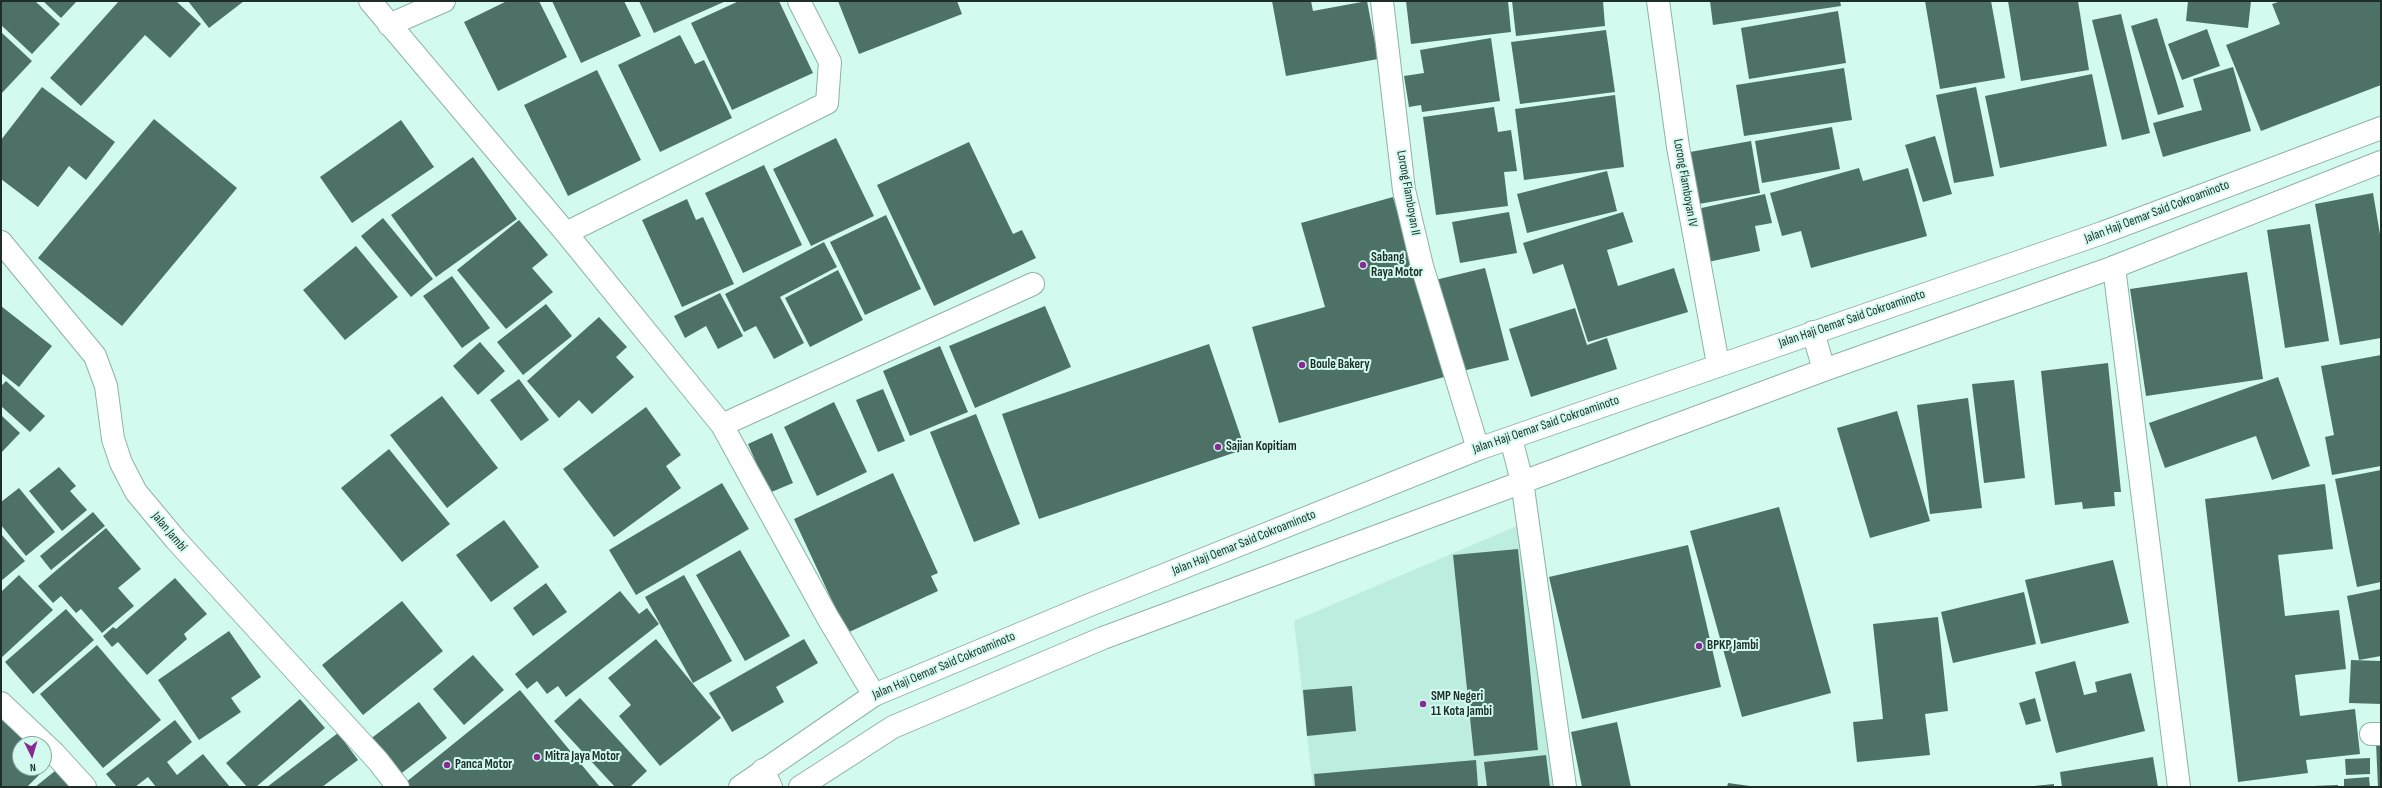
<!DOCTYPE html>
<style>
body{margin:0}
#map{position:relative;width:2382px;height:788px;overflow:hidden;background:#d2faee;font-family:"Sofia Sans Condensed",sans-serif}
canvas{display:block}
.frame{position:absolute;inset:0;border:2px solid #1e2d28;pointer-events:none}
.north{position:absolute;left:12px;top:736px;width:40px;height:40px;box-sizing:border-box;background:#d2faee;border:1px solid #8aa89f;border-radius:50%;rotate:175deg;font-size:11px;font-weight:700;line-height:16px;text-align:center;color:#1e2d28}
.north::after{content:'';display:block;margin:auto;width:14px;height:18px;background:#892a94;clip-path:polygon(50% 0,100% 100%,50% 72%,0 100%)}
</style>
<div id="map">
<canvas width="2382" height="788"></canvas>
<div class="frame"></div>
<div class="north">N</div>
</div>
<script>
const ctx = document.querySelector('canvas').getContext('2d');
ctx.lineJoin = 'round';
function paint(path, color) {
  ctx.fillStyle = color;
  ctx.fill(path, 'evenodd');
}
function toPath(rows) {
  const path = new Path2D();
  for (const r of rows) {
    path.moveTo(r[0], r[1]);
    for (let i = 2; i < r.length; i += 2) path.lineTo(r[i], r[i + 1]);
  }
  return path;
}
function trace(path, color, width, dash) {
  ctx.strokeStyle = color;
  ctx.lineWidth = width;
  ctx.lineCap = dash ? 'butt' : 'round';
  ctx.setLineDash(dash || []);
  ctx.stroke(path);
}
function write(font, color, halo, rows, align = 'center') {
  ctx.font = font + ' "Sofia Sans Condensed",sans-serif';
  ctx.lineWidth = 4;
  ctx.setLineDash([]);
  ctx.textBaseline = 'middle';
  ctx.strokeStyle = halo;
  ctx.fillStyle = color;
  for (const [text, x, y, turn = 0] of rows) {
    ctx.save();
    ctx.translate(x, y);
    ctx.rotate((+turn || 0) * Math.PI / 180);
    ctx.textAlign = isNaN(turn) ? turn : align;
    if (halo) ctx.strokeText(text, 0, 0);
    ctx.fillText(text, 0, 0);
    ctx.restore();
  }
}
const built = toPath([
 [1519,525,1553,787,1313,787,1294,621]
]);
const building = toPath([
 [1,1,35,1,60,24,32,54,1,25],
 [43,1,77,1,61,18],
 [119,1,176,1,201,24,170,58,145,35,81,106,50,78],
 [188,1,244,1,209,28],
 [507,1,539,1,567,57,498,91,464,22],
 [552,1,624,1,641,36,581,63],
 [639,1,726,1,654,33],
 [739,1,779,1,813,73,732,110,691,23],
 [838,1,957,1,962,14,859,54],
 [1272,1,1311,1,1313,11,1367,1,1378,59,1286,76],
 [1406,1,1508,1,1511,32,1411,44],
 [1512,1,1603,1,1605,26,1516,36],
 [1710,1,1840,1,1841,6,1713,25],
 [1925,1,1991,1,2005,78,1940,89],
 [2008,1,2078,1,2089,70,2021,81],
 [2188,1,2251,1,2248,28,2186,21],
 [2281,1,2381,1,2381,85,2261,131,2226,45,2280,24,2272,4],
 [1838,11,1846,63,1749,79,1741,28],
 [2121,14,2150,133,2122,140,2092,20],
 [2157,18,2184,107,2158,115,2131,26],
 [2207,29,2220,66,2182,80,2168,44],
 [1606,30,1615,92,1520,104,1511,42],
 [1,32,32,61,1,94],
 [680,35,695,64,704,60,732,118,660,152,618,65],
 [1491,38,1500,101,1422,112,1421,105,1409,107,1404,76,1424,73,1420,50],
 [2233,67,2251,131,2163,157,2153,123,2202,110,2193,79],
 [1844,68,1852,120,1744,136,1736,85],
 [597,70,641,160,568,196,524,105],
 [2092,74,2107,146,2000,168,1985,96],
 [42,87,115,142,86,180,69,166,38,207,1,179,1,140],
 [1976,87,1994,176,1954,183,1936,95],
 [1615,95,1624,167,1524,180,1515,109],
 [1494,107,1498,132,1511,130,1517,171,1504,172,1508,206,1436,215,1423,117],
 [154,119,237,188,122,326,38,258],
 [401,120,434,167,352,223,320,177],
 [1832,127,1840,169,1762,183,1755,141],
 [1935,136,1952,194,1923,202,1905,145],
 [836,138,874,216,811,246,773,169],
 [1751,141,1760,193,1699,204,1690,152],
 [969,142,1013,234,1022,230,1036,258,934,306,877,185],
 [473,157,517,219,436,277,391,215],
 [764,165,802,245,743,273,705,193],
 [1859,168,1863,181,1908,168,1927,236,1811,268,1801,231,1782,236,1770,193],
 [1607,171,1617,211,1527,233,1517,194],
 [2373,193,2381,240,2381,338,2340,345,2315,204],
 [1765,194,1772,223,1755,226,1760,251,1708,262,1697,209],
 [1393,197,1444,377,1279,423,1252,327,1325,307,1301,223],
 [687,199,696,220,703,217,734,284,682,307,642,220],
 [1509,212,1517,253,1460,263,1452,222],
 [1623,212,1633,242,1607,250,1618,286,1674,268,1688,312,1588,342,1563,264,1533,274,1523,243],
 [886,215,921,289,865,315,830,242],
 [383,218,433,279,411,297,361,236],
 [519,220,548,255,532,268,553,292,506,329,457,270],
 [2310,224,2329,341,2285,348,2267,230],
 [824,242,837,267,780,297,804,343,774,359,756,326,744,332,725,294],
 [356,246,398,297,345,340,303,290],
 [1485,268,1509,360,1458,372,1435,280],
 [838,270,863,320,810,347,785,298],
 [2247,272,2263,379,2146,396,2130,289],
 [452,276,490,328,462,348,423,296],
 [720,293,743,336,718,349,706,326,685,338,674,316],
 [546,304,572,336,523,375,497,342],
 [1,306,52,346,19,387,1,373],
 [1045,306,1071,367,975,408,949,346],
 [1575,308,1587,345,1607,338,1617,369,1531,397,1509,329],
 [599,317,627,347,616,357,634,377,592,414,579,400,559,418,527,381],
 [480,342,505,371,478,395,453,366],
 [1209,344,1245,449,1039,519,1002,414],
 [940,346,968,412,910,436,883,371],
 [2381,355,2381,466,2332,475,2325,437,2334,435,2321,366],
 [2108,363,2121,492,2114,492,2115,506,2083,509,2082,502,2055,505,2041,371],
 [2278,377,2310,466,2272,480,2256,436,2165,468,2149,423],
 [519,379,549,420,521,441,490,400],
 [2014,380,2025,478,1984,483,1972,384],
 [6,381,45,416,30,432,1,406,1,386],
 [883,389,905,441,878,452,856,400],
 [442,396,498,468,447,508,390,435],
 [1968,398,1982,508,1930,514,1917,405],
 [834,402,867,472,817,496,784,427],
 [646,407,681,455,666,466,681,488,614,537,563,469],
 [1897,411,1930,521,1870,538,1837,428],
 [976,414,1020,524,974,542,930,432],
 [1,415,20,433,1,453],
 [772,433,793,483,769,493,748,444],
 [389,449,450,524,402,562,341,488],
 [59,467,76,486,70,491,87,510,62,531,29,491],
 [2381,470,2381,582,2357,587,2335,479],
 [893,473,938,573,931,576,938,591,847,633,794,519],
 [722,483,749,529,636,595,609,550],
 [2325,484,2333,549,2278,555,2285,616,2339,610,2346,669,2295,675,2300,716,2355,709,2360,754,2306,760,2308,773,2238,782,2205,499],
 [19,488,55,532,26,556,1,525,1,502],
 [1779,507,1831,693,1742,717,1690,531],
 [93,512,105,526,51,570,40,556],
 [504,520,539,567,491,602,456,555],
 [106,528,141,569,118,588,134,606,102,633,81,609,76,613,61,596,53,603,38,586],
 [1,534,25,561,1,581],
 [1688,545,1721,687,1582,719,1549,577],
 [1518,549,1538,750,1474,756,1453,555],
 [740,550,790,636,745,661,696,575],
 [2113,560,2129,623,2041,644,2025,580],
 [19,575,53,610,1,658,1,592],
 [684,575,732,661,693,683,645,597],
 [175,578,207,614,184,634,187,639,147,675,118,642,112,647,103,636,113,627,116,629],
 [546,583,567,612,533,636,513,608],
 [2381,589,2381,656,2359,660,2347,596],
 [620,591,639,614,647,608,659,624,566,697,558,686,547,694,537,681,527,689,515,674],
 [2024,592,2036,644,1953,663,1941,612],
 [402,601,443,651,363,715,322,665],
 [66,609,94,640,33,694,5,662],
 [1938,617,1948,711,1925,714,1930,755,1857,762,1853,722,1883,719,1873,624],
 [229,631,261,677,231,698,241,712,199,740,158,680],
 [656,639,721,718,660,766,619,716,631,705,608,678],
 [804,639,818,663,776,687,784,702,732,732,709,693],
 [97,645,161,720,103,768,40,694],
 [473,655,504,690,464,725,433,689],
 [2351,660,2381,661,2381,704,2349,703],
 [2075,661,2084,695,2097,692,2095,682,2131,673,2145,731,2056,753,2035,672],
 [1352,686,1356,731,1307,736,1303,690],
 [520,690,600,787,408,787,405,783],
 [580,698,647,771,630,787,615,787,554,721],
 [2035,698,2041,721,2026,725,2019,703],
 [300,699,325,728,256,787,247,787,226,763],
 [419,702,447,738,398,776,369,740],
 [1,714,31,744,20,744,20,768,44,768,44,756,51,763,27,787,3,787,1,785],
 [175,720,192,742,167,762,177,775,203,754,230,787,156,787,148,777,135,787,117,787,106,774],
 [1617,722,1631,787,1582,787,1571,732],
 [338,733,358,760,322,787,267,787],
 [2376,743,2381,743,2381,787,2378,787],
 [1546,755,1550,787,1487,787,1484,762],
 [2153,757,2158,787,2062,787,2060,772],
 [2370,758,2370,774,2346,775,2345,759],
 [1476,760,1478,787,1315,787,1314,774],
 [60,767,76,787,35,787],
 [2369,777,2370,787,2344,787,2344,779],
 [1728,783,1750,786,1750,787,1727,787],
 [2054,784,2054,787,2034,787,2034,786],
 [2338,785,2338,787,2313,787,2313,786]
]);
const service = toPath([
 [763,770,771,787]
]);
const minor = toPath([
 [370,1,566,233,722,425,828,618,874,695],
 [1382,1,1404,190,1422,266,1478,449],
 [1658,1,1678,147,1718,364],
 [389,25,444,1],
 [566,233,827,103,830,62,799,1],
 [1,242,95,356,106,386,113,439,121,463,136,492,176,540,378,761,398,787],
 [2114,267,2179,787],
 [722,425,1033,284],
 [1522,481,1565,787],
 [1,703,54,753,85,787],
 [2371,734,2381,734]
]);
const secondary = toPath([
 [1813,332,1824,370],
 [1511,439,1522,481],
 [740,787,874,695,1087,606,1478,449,2102,233,2381,128],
 [800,787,893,727,1103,638,1824,370,2114,267,2381,162]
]);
const markers = [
 [1363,265,4,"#892a94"],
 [1302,365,4,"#892a94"],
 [1218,447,4,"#892a94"],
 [1699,646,4,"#892a94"],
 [1423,704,4,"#892a94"],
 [537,757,4,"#892a94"],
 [447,765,4,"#892a94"]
];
const streetNames = [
 ["Lorong Flamboyan IV",1685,183,80],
 ["Lorong Flamboyan II",1408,193,80],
 ["Jalan Haji Oemar Said Cokroaminoto",2157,212,-21],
 ["Jalan Haji Oemar Said Cokroaminoto",1852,319,-19],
 ["Jalan Haji Oemar Said Cokroaminoto",1546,425,-19],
 ["Jalan Jambi",169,532,50],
 ["Jalan Haji Oemar Said Cokroaminoto",1244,543,-22],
 ["Jalan Haji Oemar Said Cokroaminoto",944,666,-23]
];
const poiNames = [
 ["Sabang",1371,258],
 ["Raya Motor",1371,273],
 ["Boule Bakery",1310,365],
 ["Sajian Kopitiam",1226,447],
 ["BPKP Jambi",1707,646],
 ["SMP Negeri",1431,697],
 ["11 Kota Jambi",1431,712],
 ["Mitra Jaya Motor",545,757],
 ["Panca Motor",455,765]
];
paint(built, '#bdeddf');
paint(building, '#4e7167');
trace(service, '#8eb3a8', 24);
trace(minor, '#8eb3a8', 24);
trace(secondary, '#8eb3a8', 24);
trace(service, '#fff', 22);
trace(minor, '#fff', 22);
trace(secondary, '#fff', 22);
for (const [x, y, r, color] of markers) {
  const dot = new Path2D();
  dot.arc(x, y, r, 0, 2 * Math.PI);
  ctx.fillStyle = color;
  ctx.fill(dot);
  trace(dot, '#d2faee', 1.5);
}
write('13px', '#1e2d28', '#d2faee', streetNames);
write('bold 13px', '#1e2d28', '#d2faee', poiNames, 'left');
</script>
